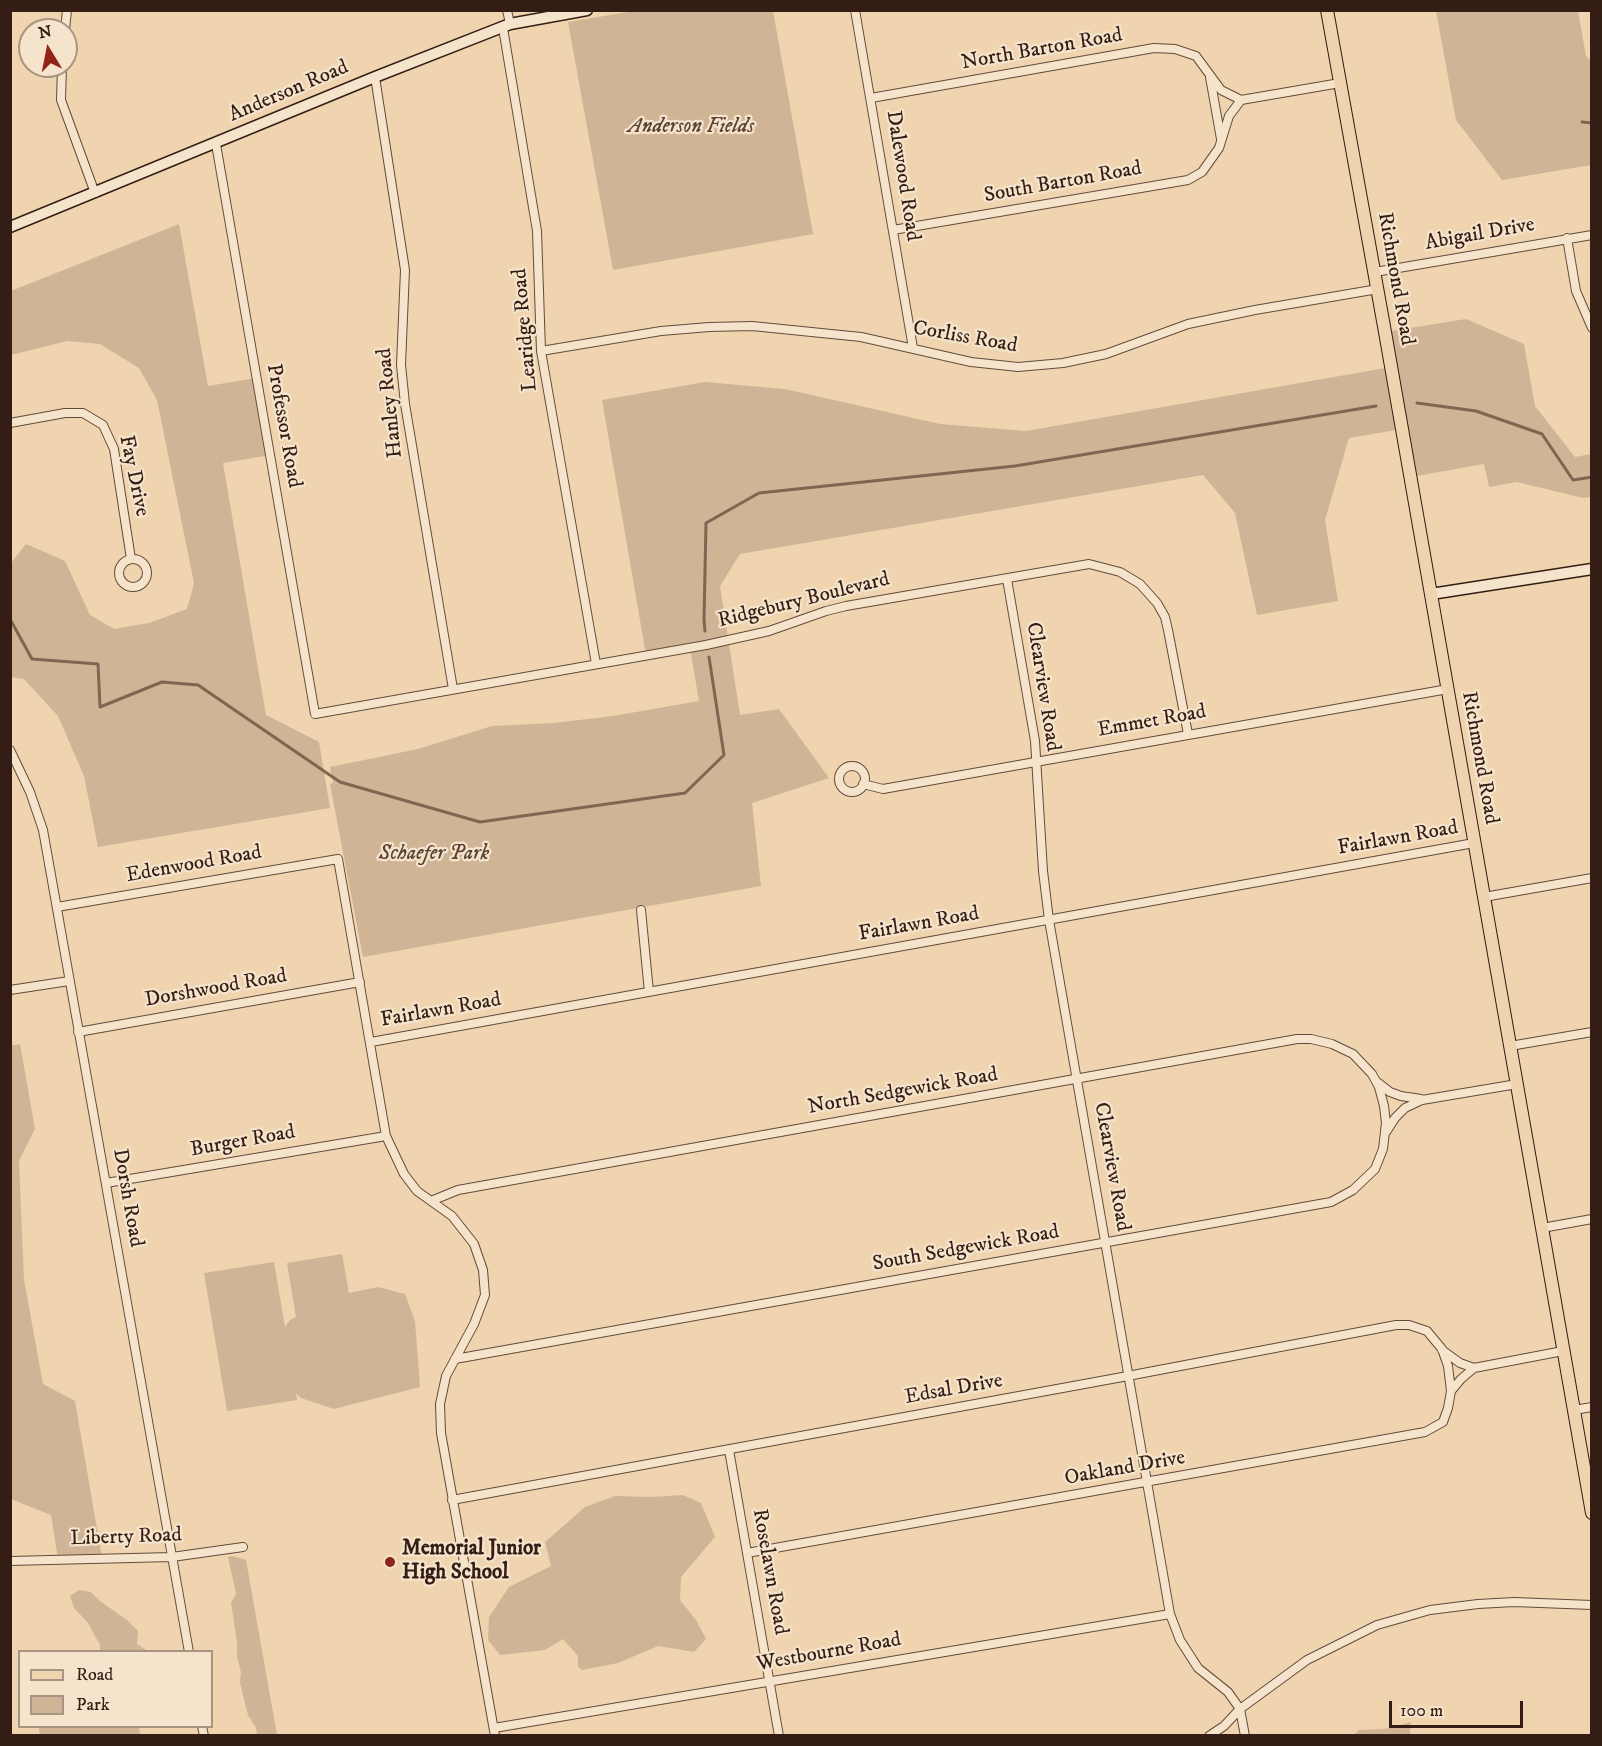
<!DOCTYPE html>
<style>
body{margin:0}
#map{position:relative;width:1602px;height:1746px;overflow:hidden;background:#efd4af;font-family:"IM FELL DW Pica",serif}
canvas{display:block}
.frame{position:absolute;inset:0;border:12px solid #341d14;pointer-events:none}
.legend{position:absolute;left:18px;top:1650px;width:195px;height:78px;box-sizing:border-box;background:#f5e3cb;border:2px solid #a89482;margin:0;padding:8px 10px;list-style:none;font-size:18px;color:#341d14}
.legend li{display:flex;align-items:center;gap:12px;height:30px}
.legend b{width:30px;border:2px solid #a89482}
.north{position:absolute;left:18px;top:18px;width:60px;height:60px;box-sizing:border-box;background:#f5e3cb;border:2px solid #a89482;border-radius:50%;rotate:350deg;font-size:16px;font-weight:700;line-height:24px;text-align:center;color:#341d14}
.north::after{content:'';display:block;margin:auto;width:21px;height:27px;background:#8f2418;clip-path:polygon(50% 0,100% 100%,50% 72%,0 100%)}
.scale{position:absolute;left:1389px;top:1701px;width:134px;height:27px;box-sizing:border-box;border:3px solid #341d14;border-top:0;padding-left:8px;font-size:18px;line-height:21px;white-space:nowrap;color:#341d14;-webkit-text-stroke:4px #f5e3cb;paint-order:stroke}
</style>
<div id="map">
<canvas width="1602" height="1746"></canvas>
<div class="frame"></div>
<ul class="legend">
<li><b style="height:8px;background:#efd4af"></b>Road</li>
<li><b style="height:16px;background:#cfb595"></b>Park</li>
</ul>
<div class="north">N</div>
<div class="scale">100 m</div>
</div>
<script>
const ctx = document.querySelector('canvas').getContext('2d');
ctx.lineJoin = 'round';
function paint(path, color) {
  ctx.fillStyle = color;
  ctx.fill(path, 'evenodd');
}
function toPath(rows) {
  const path = new Path2D();
  for (const r of rows) {
    if (r.length === 3) {
      path.moveTo(r[0] + r[2], r[1]);
      path.arc(r[0], r[1], r[2], 0, 2 * Math.PI);
      continue;
    }
    path.moveTo(r[0], r[1]);
    for (let i = 2; i < r.length; i += 2) path.lineTo(r[i], r[i + 1]);
  }
  return path;
}
function trace(path, color, width, dash) {
  ctx.strokeStyle = color;
  ctx.lineWidth = width;
  ctx.lineCap = dash ? 'butt' : 'round';
  ctx.setLineDash(dash || []);
  ctx.stroke(path);
}
function write(font, color, halo, rows, align = 'center') {
  ctx.font = font + ' "IM FELL DW Pica",serif';
  ctx.lineWidth = 4.5;
  ctx.setLineDash([]);
  ctx.textBaseline = 'middle';
  ctx.strokeStyle = halo;
  ctx.fillStyle = color;
  for (const [text, x, y, turn = 0] of rows) {
    ctx.save();
    ctx.translate(x, y);
    ctx.rotate((+turn || 0) * Math.PI / 180);
    ctx.textAlign = isNaN(turn) ? turn : align;
    if (halo) ctx.strokeText(text, 0, 0);
    ctx.fillText(text, 0, 0);
    ctx.restore();
  }
}
const green = toPath([
 [634,11,773,11,813,234,613,270,568,22],
 [1436,11,1578,11,1586,56,1591,62,1591,165,1502,180,1456,120],
 [179,224,208,386,256,378,270,455,223,463,266,715,319,742,330,808,98,847,84,776,58,716,24,679,11,677,11,563,26,544,65,561,90,615,114,629,149,623,187,609,194,583,157,400,139,368,100,344,67,341,11,355,11,291],
 [1466,319,1524,344,1535,406,1575,457,1591,454,1591,497,1583,498,1517,482,1489,487,1484,464,1411,477,1402,429,1349,438,1325,520,1338,601,1257,615,1235,513,1203,475,740,554,720,586,740,715,779,709,829,778,752,803,761,886,363,957,330,784,333,783,330,767,418,749,492,726,554,723,613,716,699,701,690,648,646,655,602,400,705,382,785,389,940,424,1026,431,1391,367,1385,332],
 [20,1044,35,1129,19,1161,24,1280,43,1384,75,1401,102,1558,58,1559,51,1515,11,1499,10,1046],
 [342,1254,349,1293,378,1287,405,1294,415,1321,420,1387,334,1409,301,1398,296,1393,297,1400,227,1411,204,1273,274,1262,285,1327,290,1320,296,1317,287,1263],
 [683,1495,701,1503,715,1537,681,1577,680,1600,696,1620,706,1639,694,1652,658,1646,618,1663,582,1670,578,1667,578,1656,563,1639,545,1650,500,1655,488,1640,489,1617,509,1587,551,1566,545,1542,585,1507,615,1496,651,1497],
 [233,1556,246,1560,277,1735,257,1735,256,1728,248,1715,240,1683,241,1672,237,1657,237,1642,231,1603,236,1594,228,1557],
 [79,1590,91,1592,100,1601,127,1620,138,1631,137,1644,148,1651,100,1651,100,1645,88,1623,74,1608,70,1596],
 [1411,1722,1410,1735,1354,1735,1359,1730,1384,1729],
 [50,1727,139,1727,140,1735,40,1735,39,1728]
]);
const stream = toPath([
 [1582,122,1592,123],
 [1417,403,1476,411,1542,434,1573,480,1592,477],
 [10,619,32,659,98,664,100,707,162,682,198,685,340,782,480,822,685,793,724,755,709,657],
 [705,631,704,620,706,523,759,493,1015,466,1376,406]
]);
const street = toPath([
 [507,10,510,24],
 [855,10,913,348],
 [503,28,537,231,541,351,596,664],
 [65,30,67,10],
 [62,66,61,100,95,193],
 [375,77,405,270,401,365,405,404,453,689],
 [1210,77,1221,139],
 [871,98,1154,48,1175,49,1196,56,1221,90,1241,100],
 [1241,100,1340,83],
 [216,144,315,714,706,645,769,631,826,611,846,606,1089,564,1120,572,1140,584,1157,603,1165,617,1168,630,1188,734],
 [893,230,1188,180,1202,172,1219,148,1229,116,1241,100],
 [1567,238,1576,291,1592,328],
 [1375,272,1592,235],
 [541,351,661,331,709,327,752,326,861,337,971,362,1018,367,1063,363,1106,354,1188,324,1255,310,1378,289],
 [10,423,65,413,83,413,103,425,114,449,131,559],
 [133,573,14],
 [1007,579,1035,741,1043,871,1049,920,1170,1614,1180,1640,1198,1668,1228,1692,1240,1709,1245,1736],
 [10,750,30,792,43,830,189,1652],
 [852,779,13],
 [863,784,883,789,1448,689],
 [1484,897,1592,878],
 [57,907,338,859,386,1136,404,1174,417,1191,452,1216,474,1244,483,1270,485,1295,474,1324,446,1376,440,1404,441,1433,495,1736],
 [641,910,649,992],
 [10,990,69,981],
 [78,1032,360,982],
 [371,1042,1474,843],
 [1510,1046,1592,1032],
 [1377,1082,1390,1092,1401,1096,1421,1099],
 [1386,1132,1395,1118,1405,1108,1422,1100,1517,1084],
 [106,1183,386,1136],
 [431,1201,458,1190,1297,1039,1311,1039,1332,1044,1353,1054,1372,1074,1379,1087,1384,1106,1386,1123,1383,1149,1375,1169,1353,1190,1331,1202,455,1359],
 [1542,1228,1592,1219],
 [1442,1350,1460,1363,1474,1368],
 [1451,1391,1461,1379,1474,1368,1563,1351],
 [1574,1410,1592,1407],
 [729,1450,779,1736],
 [452,1500,1117,1378,1396,1325,1409,1325,1427,1331,1442,1349,1448,1366,1451,1391,1448,1408,1443,1422,1425,1432,747,1553],
 [10,1561,172,1557,243,1547],
 [202,1726,204,1736],
 [494,1728,1170,1614],
 [1209,1736,1224,1726,1240,1709,1307,1660,1377,1625,1430,1610,1478,1604,1514,1602,1592,1605]
]);
const secondary = toPath([
 [10,227,375,77,510,24,587,10],
 [1431,594,1592,569]
]);
const primary = toPath([
 [1327,10,1385,332,1592,1513]
]);
const markers = [
 [390,1562,6,"#8f2418"]
];
const streetNames = [
 ["North Barton Road",1042,50,-10],
 ["Anderson Road",289,92,-23],
 ["Dalewood Road",902,176,81],
 ["South Barton Road",1063,183,-10],
 ["Abigail Drive",1480,235,-10],
 ["Richmond Road",1395,279,80],
 ["Learidge Road",526,330,-95],
 ["Corliss Road",965,338,10],
 ["Hanley Road",391,403,-96],
 ["Professor Road",283,426,80],
 ["Fay Drive",133,476,78],
 ["Ridgebury Boulevard",804,601,-14],
 ["Clearview Road",1042,687,81],
 ["Emmet Road",1152,722,-10],
 ["Richmond Road",1479,758,80],
 ["Fairlawn Road",1398,839,-10],
 ["Edenwood Road",194,865,-10],
 ["Fairlawn Road",919,925,-10],
 ["Dorshwood Road",216,989,-10],
 ["Fairlawn Road",441,1011,-10],
 ["North Sedgewick Road",903,1092,-10],
 ["Burger Road",243,1142,-10],
 ["Clearview Road",1111,1167,80],
 ["Dorsh Road",127,1198,80],
 ["South Sedgewick Road",966,1249,-10],
 ["Edsal Drive",954,1390,-10],
 ["Oakland Drive",1125,1469,-10],
 ["Liberty Road",126,1538,-2],
 ["Roselawn Road",769,1572,80],
 ["Westbourne Road",829,1653,-10]
];
const parkNames = [
 ["Anderson Fields",691,128],
 ["Schaefer Park",434,855]
];
const poiNames = [
 ["Memorial Junior",402,1550],
 ["High School",402,1574]
];
paint(green, '#cfb595');
trace(stream, '#7e6651', 3);
trace(street, '#634b3b', 10);
trace(secondary, '#341d14', 13);
trace(primary, '#341d14', 14);
trace(street, '#f5e3cb', 8);
trace(secondary, '#f5e3cb', 10);
trace(primary, '#efd4af', 12);
for (const [x, y, r, color] of markers) {
  const dot = new Path2D();
  dot.arc(x, y, r, 0, 2 * Math.PI);
  ctx.fillStyle = color;
  ctx.fill(dot);
  trace(dot, '#f5e3cb', 2);
}
write('21px', '#341d14', '#f5e3cb', streetNames);
write('italic 21px', '#5b4334', '#f5e3cb', parkNames);
write('bold 21px', '#341d14', '#f5e3cb', poiNames, 'left');
</script>
